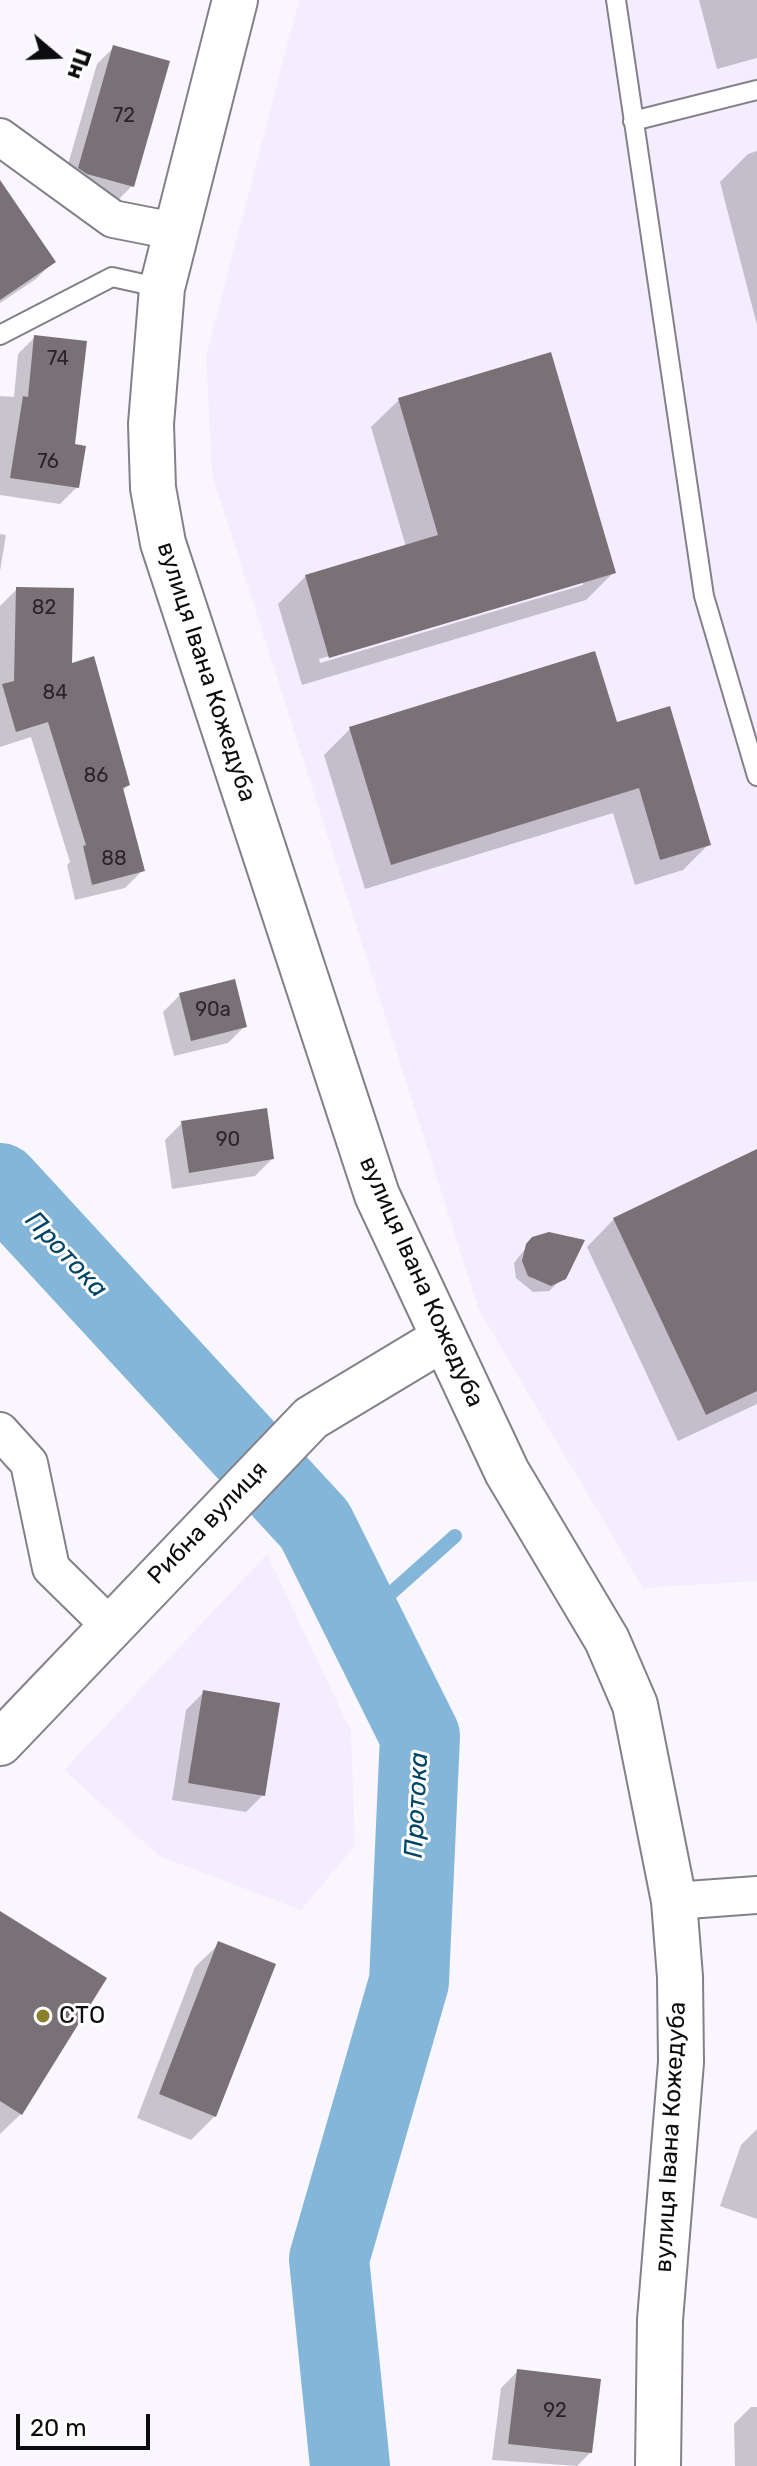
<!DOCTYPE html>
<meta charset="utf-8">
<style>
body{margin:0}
#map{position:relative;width:757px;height:2466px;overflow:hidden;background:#f9f6fe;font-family:Rubik,sans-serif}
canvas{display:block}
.north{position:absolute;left:16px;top:16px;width:80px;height:80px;-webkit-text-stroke:6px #fff;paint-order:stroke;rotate:109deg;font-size:22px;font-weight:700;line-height:32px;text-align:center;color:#0c0b0e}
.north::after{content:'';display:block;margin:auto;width:28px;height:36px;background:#0c0b0e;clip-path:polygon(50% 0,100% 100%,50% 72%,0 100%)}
.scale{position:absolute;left:16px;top:2414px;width:134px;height:36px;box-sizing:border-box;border:4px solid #0c0b0e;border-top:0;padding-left:10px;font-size:24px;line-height:28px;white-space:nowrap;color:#0c0b0e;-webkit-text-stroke:6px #fff;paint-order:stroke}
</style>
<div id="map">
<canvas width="757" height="2466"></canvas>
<div class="north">Пн</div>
<div class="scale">20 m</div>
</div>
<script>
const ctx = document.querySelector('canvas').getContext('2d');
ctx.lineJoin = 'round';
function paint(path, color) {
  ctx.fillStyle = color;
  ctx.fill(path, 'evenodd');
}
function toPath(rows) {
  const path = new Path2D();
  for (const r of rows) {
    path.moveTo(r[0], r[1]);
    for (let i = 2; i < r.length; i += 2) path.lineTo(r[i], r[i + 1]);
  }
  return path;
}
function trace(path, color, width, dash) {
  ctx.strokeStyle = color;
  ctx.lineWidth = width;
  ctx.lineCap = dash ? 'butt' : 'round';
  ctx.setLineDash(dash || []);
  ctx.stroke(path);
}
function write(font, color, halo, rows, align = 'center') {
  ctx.font = font + ' Rubik,sans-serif';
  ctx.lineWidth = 6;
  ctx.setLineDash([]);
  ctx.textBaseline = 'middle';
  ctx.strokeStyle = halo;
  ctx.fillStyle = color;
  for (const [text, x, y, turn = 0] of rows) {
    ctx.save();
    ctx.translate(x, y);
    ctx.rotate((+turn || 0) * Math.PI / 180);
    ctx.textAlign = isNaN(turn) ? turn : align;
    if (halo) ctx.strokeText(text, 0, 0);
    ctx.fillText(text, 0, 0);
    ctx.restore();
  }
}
const built = toPath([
 [299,0,757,0,757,1581,643,1588,479,1310,212,474,206,356],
 [267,1554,351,1731,355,1846,301,1910,159,1856,64,1770]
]);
const shadow = toPath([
 [699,0,757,0,757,58,717,69],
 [114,47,132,186,115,203,62,185,97,64],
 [757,151,757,325,720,182,748,154],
 [0,198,53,262,36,279,0,303],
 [35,337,72,446,77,487,60,504,0,495,0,396,14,397,18,354],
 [399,400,614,572,586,600,302,685,278,604,306,576,406,547,371,427],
 [583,581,583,585,320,663,319,659],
 [0,534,6,535,0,571],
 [17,589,70,665,128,785,122,791,142,871,125,888,75,900,67,865,70,862,31,737,0,747,0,606],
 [616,725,709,844,683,870,635,885,613,813,365,889,324,755,350,729],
 [180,995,245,1026,228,1043,174,1056,163,1012],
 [182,1123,272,1159,255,1176,172,1189,165,1140],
 [757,1152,757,1404,678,1441,587,1247,614,1219],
 [533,1239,570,1271,549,1291,533,1292,516,1278,514,1263],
 [203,1693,263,1795,246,1812,172,1800,186,1710],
 [0,1914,21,2114,0,2134],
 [219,1944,215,2116,191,2140,137,2118,195,1967],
 [757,2129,757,2219,720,2206,741,2145],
 [518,2371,590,2453,577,2466,492,2460,501,2388],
 [751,2407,757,2407,757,2466,735,2466,734,2424]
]);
const stream = toPath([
 [362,1619,455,1536]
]);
const river = toPath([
 [0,1183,315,1525,420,1736,409,1982,329,2259,350,2466]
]);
const building = toPath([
 [113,45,170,61,134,187,87,174,78,168],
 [0,180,56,262,0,300],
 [34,335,87,341,75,444,86,446,79,488,10,478,23,396,28,397],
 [551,352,616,573,329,658,305,575,438,535,398,398],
 [16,587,74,588,72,663,94,656,130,785,123,788,145,871,92,885,83,846,86,845,48,722,16,732,2,684,14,681],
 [595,651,617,722,670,706,711,845,660,860,639,788,391,865,349,727],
 [235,979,247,1027,191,1041,179,993],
 [267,1108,274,1159,189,1173,181,1121],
 [757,1149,757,1391,706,1415,613,1218],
 [549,1232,585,1240,566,1279,551,1286,528,1276,522,1261,526,1244,532,1237],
 [203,1690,280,1703,265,1796,188,1783],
 [0,1911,107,1978,22,2115,0,2101],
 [218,1941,276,1964,216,2117,159,2094],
 [517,2369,601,2379,592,2453,508,2444]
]);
const lane = toPath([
 [616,0,704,596,757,776],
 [633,121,757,90],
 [0,335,112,277,162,288]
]);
const street = toPath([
 [0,137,113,219,174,231],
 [0,1431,29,1463,51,1568,110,1626],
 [674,1901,757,1895]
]);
const secondary = toPath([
 [235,0,162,288,151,424,153,488,163,543,377,1195,507,1472,607,1640,635,1705,674,1901,680,1977,681,2062,660,2320,658,2466],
 [0,1743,311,1418,444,1338]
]);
const markers = [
 [43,2016,8,"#888128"]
];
const numberNames = [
 ["72",124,116],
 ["74",58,359],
 ["76",48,462],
 ["82",44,608],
 ["84",55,693],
 ["86",96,776],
 ["88",114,859],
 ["90а",213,1010],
 ["90",228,1140],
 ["92",555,2411]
];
const streetNames = [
 ["вулиця Івана Кожедуба",206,672,72],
 ["вулиця Івана Кожедуба",421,1282,66],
 ["Рибна вулиця",208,1523,-46],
 ["вулиця Івана Кожедуба",671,2137,-87]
];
const poiNames = [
 ["СТО",59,2016]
];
const waterNames = [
 ["Протока",66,1255,47],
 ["Протока",417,1805,-87]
];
paint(built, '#f4edff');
paint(shadow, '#0003');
trace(stream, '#83b6d8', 14);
trace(river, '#83b6d8', 80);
paint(building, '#7a7177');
trace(lane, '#84808a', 22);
trace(street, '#84808a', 40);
trace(secondary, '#84808a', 48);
trace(lane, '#fff', 18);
trace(street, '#fff', 36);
trace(secondary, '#fff', 44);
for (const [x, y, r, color] of markers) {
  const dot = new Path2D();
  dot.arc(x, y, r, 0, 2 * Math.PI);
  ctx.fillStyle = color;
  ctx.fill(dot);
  trace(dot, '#fff', 3);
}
write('20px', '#282428', null, numberNames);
write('24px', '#0c0b0e', '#fff', streetNames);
write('24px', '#0c0b0e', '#fff', poiNames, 'left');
write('italic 26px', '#004565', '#fff', waterNames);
</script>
